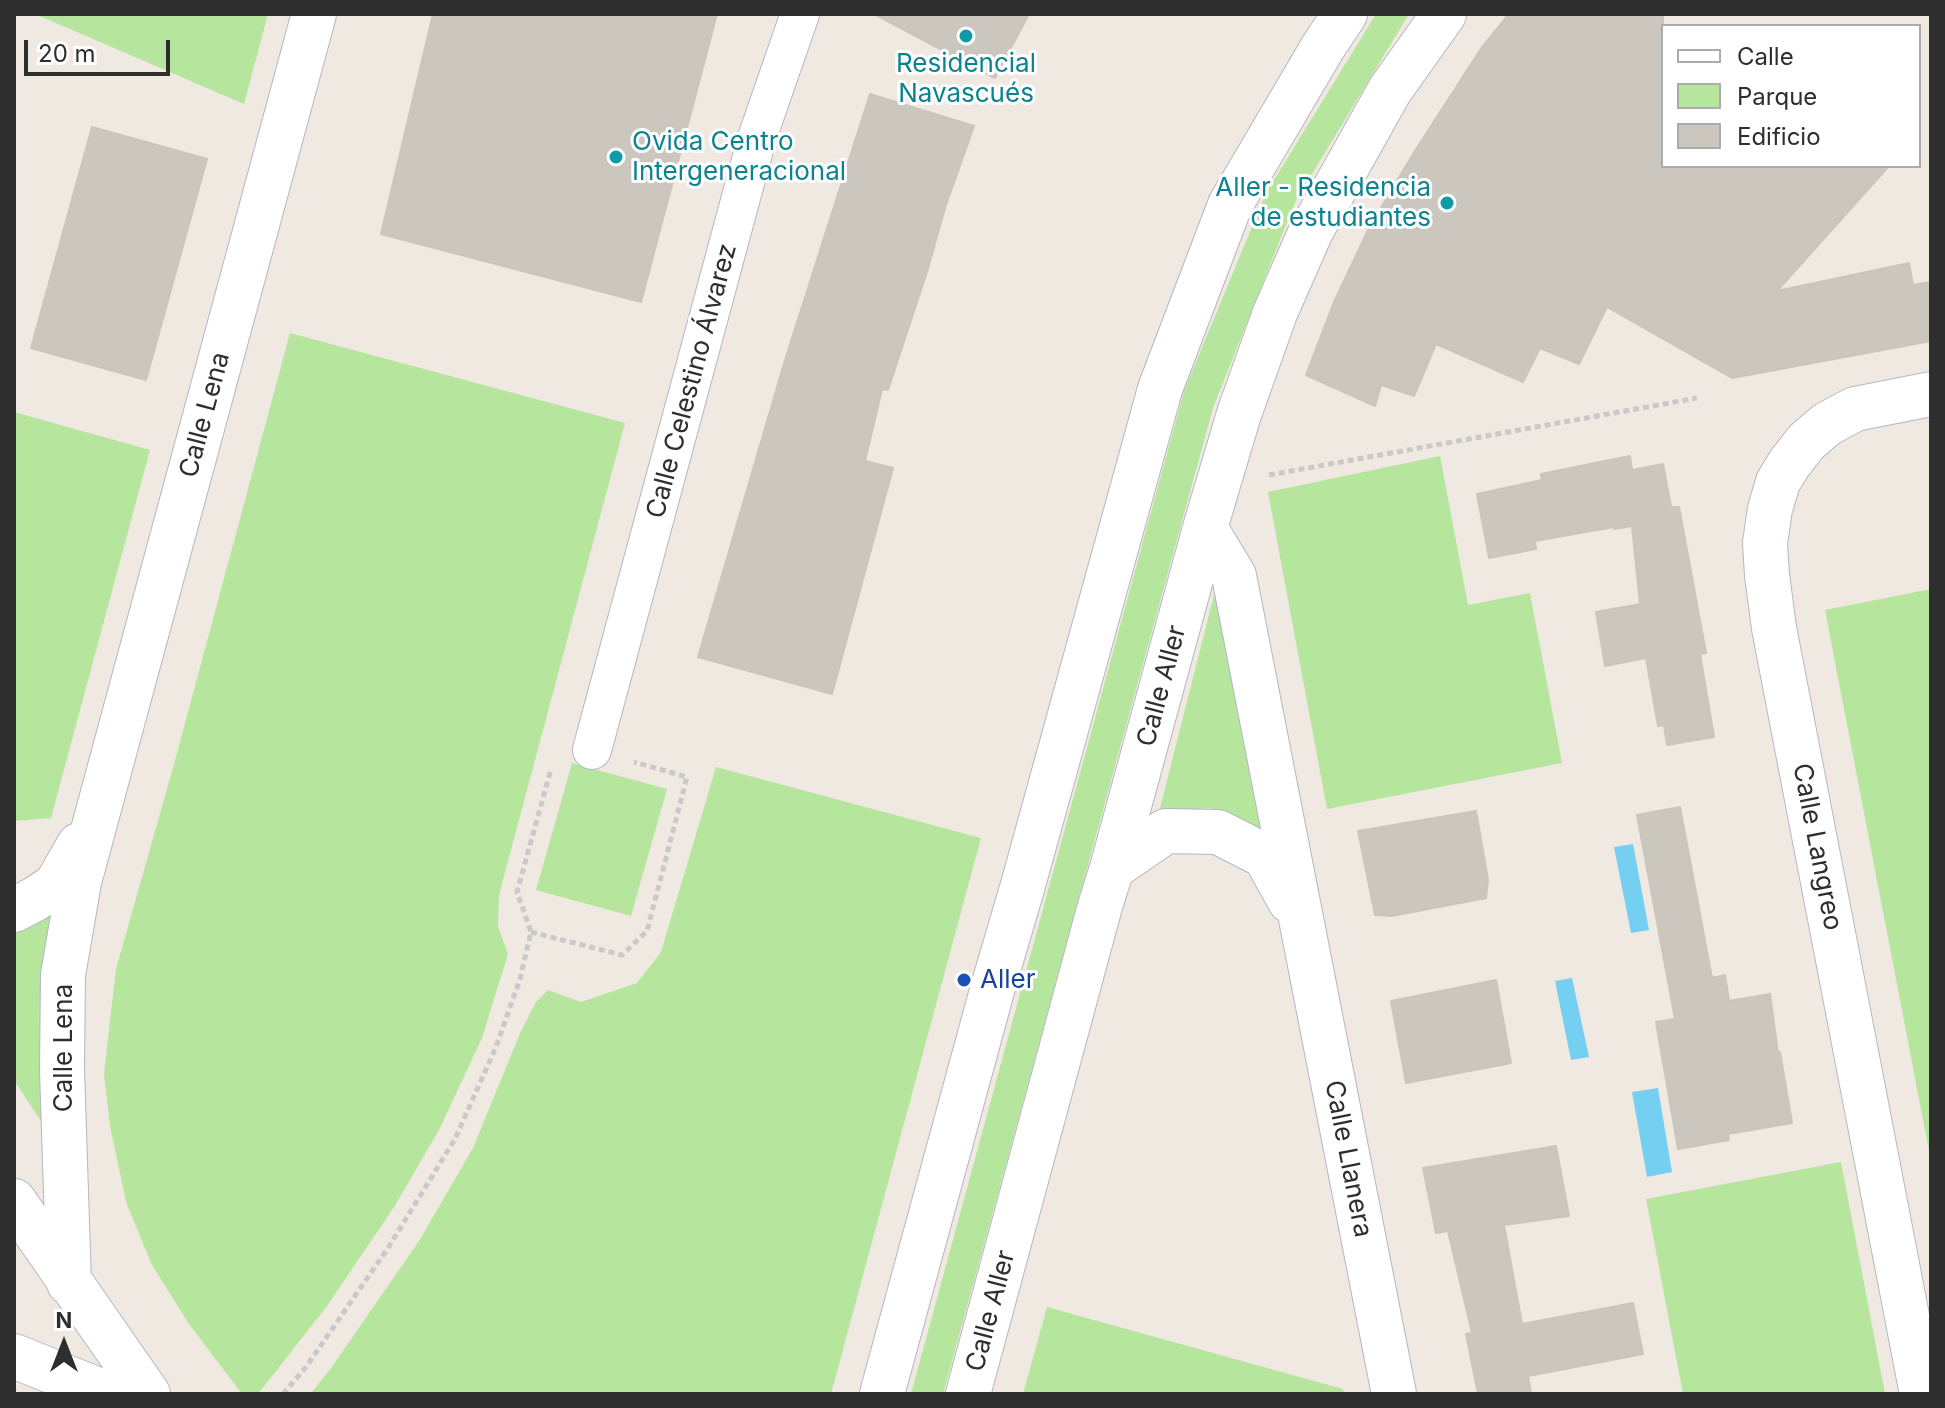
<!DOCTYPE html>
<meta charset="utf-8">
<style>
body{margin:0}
#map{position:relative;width:1945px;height:1408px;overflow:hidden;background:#efe9e1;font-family:Inter,sans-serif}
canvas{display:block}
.frame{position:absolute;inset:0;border:16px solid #2e2e2e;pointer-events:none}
.legend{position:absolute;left:1661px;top:24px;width:260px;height:144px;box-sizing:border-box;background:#fff;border:2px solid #ababab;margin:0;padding:10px 14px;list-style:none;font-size:24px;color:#2e2e2e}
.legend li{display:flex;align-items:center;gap:16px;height:40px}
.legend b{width:40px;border:2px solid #ababab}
.north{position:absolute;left:24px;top:1304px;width:80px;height:80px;-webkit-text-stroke:6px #fff;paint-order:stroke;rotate:0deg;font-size:22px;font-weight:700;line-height:32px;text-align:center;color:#2e2e2e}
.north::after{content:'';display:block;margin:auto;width:28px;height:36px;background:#2e2e2e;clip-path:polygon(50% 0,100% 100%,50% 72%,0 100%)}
.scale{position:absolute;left:24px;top:40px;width:146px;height:36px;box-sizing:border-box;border:4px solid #2e2e2e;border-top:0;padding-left:10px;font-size:24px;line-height:28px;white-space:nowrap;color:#2e2e2e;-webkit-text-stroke:6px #fff;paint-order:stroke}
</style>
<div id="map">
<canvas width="1945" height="1408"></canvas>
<div class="frame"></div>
<ul class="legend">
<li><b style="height:10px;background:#fff"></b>Calle</li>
<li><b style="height:22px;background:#b6e59e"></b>Parque</li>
<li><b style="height:22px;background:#cbc7bf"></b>Edificio</li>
</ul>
<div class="north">N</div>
<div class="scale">20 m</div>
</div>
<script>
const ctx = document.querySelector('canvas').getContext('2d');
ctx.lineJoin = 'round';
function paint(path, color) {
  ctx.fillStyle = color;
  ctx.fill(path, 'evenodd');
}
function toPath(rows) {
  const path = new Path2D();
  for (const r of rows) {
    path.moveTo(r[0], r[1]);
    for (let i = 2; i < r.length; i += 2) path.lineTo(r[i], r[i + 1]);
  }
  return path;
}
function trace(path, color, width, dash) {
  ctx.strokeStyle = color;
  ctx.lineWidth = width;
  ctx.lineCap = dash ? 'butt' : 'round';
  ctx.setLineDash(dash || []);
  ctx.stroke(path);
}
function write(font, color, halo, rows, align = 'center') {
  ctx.font = font + ' Inter,sans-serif';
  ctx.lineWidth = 6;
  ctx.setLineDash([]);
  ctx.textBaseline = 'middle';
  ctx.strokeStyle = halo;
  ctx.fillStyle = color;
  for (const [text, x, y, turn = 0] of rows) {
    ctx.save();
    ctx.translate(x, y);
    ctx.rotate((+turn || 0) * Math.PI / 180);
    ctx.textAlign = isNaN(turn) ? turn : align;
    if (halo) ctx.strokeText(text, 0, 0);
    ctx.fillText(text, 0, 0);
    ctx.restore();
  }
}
const green = toPath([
 [35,14,268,14,244,104],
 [1376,14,1409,14,1295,202,1213,408,943,1394,911,1394,1184,391,1266,193],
 [290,333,625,423,499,895,498,927,508,954,482,1038,439,1130,394,1207,327,1306,258,1394,242,1394,189,1324,152,1265,126,1202,110,1126,104,1074,116,969,174,764],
 [14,412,150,450,51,818,14,821],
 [1440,456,1468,605,1530,593,1562,763,1327,809,1268,492],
 [1931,589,1931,1155,1930,1156,1825,610],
 [1215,591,1269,839,1211,808,1159,812],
 [572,763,667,789,631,916,536,890],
 [716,767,981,838,831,1394,310,1394,329,1371,419,1241,473,1148,521,1031,536,1002,548,990,581,1002,637,983,661,952],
 [62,911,46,1129,14,1080,14,932],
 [1841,1162,1885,1394,1683,1394,1646,1199],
 [1047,1307,1343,1389,1344,1394,1023,1394]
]);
const water = toPath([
 [1633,844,1649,930,1631,933,1614,847],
 [1572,978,1589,1057,1571,1060,1555,981],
 [1658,1088,1672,1172,1647,1177,1632,1092]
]);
const building = toPath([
 [433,14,717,14,641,302,381,234,433,14],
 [874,14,1029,14,995,78,874,14],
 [1509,14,1663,14,1663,166,1889,166,1777,291,1909,263,1913,285,1931,282,1931,341,1732,378,1607,307,1579,364,1540,348,1523,382,1436,344,1414,396,1381,385,1375,406,1306,375,1334,302,1369,228,1413,154,1482,47,1509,14],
 [870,94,974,126,945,208,927,272,888,390,882,389,865,461,893,468,832,694,698,657,785,360,870,94],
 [92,127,207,159,146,380,31,348,92,127],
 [1630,456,1632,470,1663,464,1671,507,1679,507,1706,653,1700,654,1714,737,1667,745,1664,725,1658,726,1646,658,1605,666,1596,612,1640,604,1632,526,1614,529,1614,527,1535,541,1536,549,1489,558,1477,494,1542,480,1541,474,1630,456],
 [1680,807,1712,978,1725,975,1729,1001,1770,994,1778,1053,1780,1052,1792,1123,1728,1134,1729,1140,1678,1149,1656,1022,1675,1019,1637,815,1680,807],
 [1476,811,1488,880,1486,898,1392,916,1375,915,1358,831,1476,811],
 [1496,980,1511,1063,1406,1083,1391,1001,1496,980],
 [1556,1146,1569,1216,1504,1225,1522,1324,1633,1303,1643,1354,1528,1376,1531,1394,1478,1394,1466,1334,1472,1333,1448,1231,1436,1233,1423,1168,1556,1146]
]);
const path = toPath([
 [1269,475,1697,398],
 [531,932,622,955,647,931,687,777,634,762],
 [283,1394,306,1367,388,1248,455,1139,496,1047,520,979,531,932,517,892,551,769]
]);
const pedestrian = toPath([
 [592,750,757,138,800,14]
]);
const minor = toPath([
 [1205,528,1234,576,1394,1394],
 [1112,868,1166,831,1218,832,1265,856,1290,901],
 [14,910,35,899,56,885,79,845],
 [14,1201,148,1394],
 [69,1283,62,1070,63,975,79,882,314,14],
 [14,1356,108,1394],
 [882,1394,993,987,1023,885,1160,389,1230,205,1323,47,1345,14],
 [968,1394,1100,906,1112,868,1205,528,1239,414,1275,313,1311,231,1390,90,1444,14],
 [1922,1394,1774,628,1767,575,1765,543,1770,509,1778,482,1789,464,1806,442,1827,424,1855,409,1931,394]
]);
const markers = [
 [966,36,8,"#0f9aa8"],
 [616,157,8,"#0f9aa8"],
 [1447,203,8,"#0f9aa8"],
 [964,980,8,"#1a4fb4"]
];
const cultureNames = [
 ["Residencial",966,64],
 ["Navascués",966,94],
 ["Ovida Centro",632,142,"left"],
 ["Intergeneracional",632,172,"left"],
 ["Aller - Residencia",1431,188,"right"],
 ["de estudiantes",1431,218,"right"]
];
const streetNames = [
 ["Calle Celestino Álvarez",692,381,-75],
 ["Calle Lena",205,415,-75],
 ["Calle Aller",1162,686,-75],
 ["Calle Langreo",1817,847,79],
 ["Calle Lena",64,1048,-90],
 ["Calle Llanera",1348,1159,79],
 ["Calle Aller",991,1311,-75]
];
const transitNames = [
 ["Aller",980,980]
];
paint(green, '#b6e59e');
paint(water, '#75cff0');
paint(building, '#cbc7bf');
trace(building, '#cbc5ba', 2);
trace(pedestrian, '#b4b7c1', 40);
trace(minor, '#b4b7c1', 46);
trace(path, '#c9c9c9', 5, [6, 4]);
trace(pedestrian, '#fff', 38);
trace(minor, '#fff', 44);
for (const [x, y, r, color] of markers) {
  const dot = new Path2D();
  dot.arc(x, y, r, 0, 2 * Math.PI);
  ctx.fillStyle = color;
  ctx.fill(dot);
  trace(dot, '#fff', 3);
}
write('26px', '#0d838f', '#fff', cultureNames);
write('26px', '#2e2e2e', '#fff', streetNames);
write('26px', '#164399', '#fff', transitNames, 'left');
</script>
